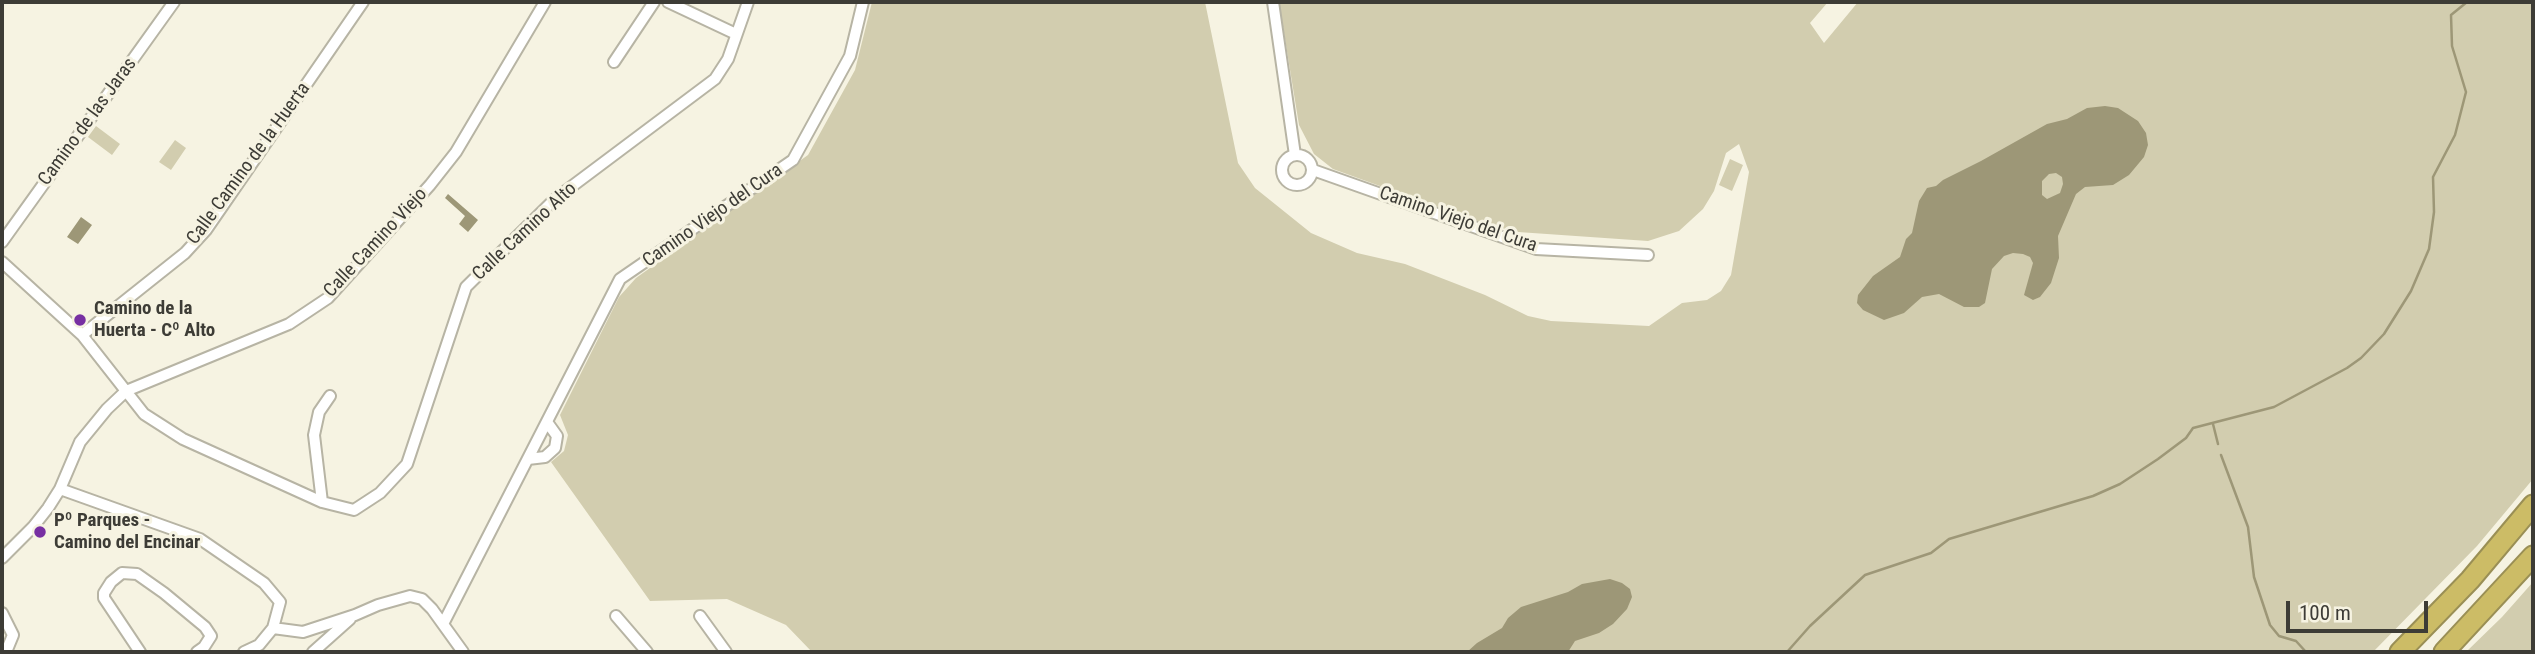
<!DOCTYPE html>
<meta charset="utf-8">
<style>
body{margin:0}
#map{position:relative;width:2535px;height:654px;overflow:hidden;background:#f6f3e2;font-family:"Roboto Condensed",sans-serif}
canvas{display:block}
.frame{position:absolute;inset:0;border:4px solid #3d3c36;pointer-events:none}
.scale{position:absolute;left:2286px;top:601px;width:142px;height:32px;box-sizing:border-box;border:4px solid #3d3c36;border-top:0;padding-left:9px;font-size:21px;line-height:24px;white-space:nowrap;color:#3d3c36;-webkit-text-stroke:5px #f6f3e2;paint-order:stroke}
</style>
<div id="map">
<canvas width="2535" height="654"></canvas>
<div class="frame"></div>
<div class="scale">100 m</div>
</div>
<script>
const ctx = document.querySelector('canvas').getContext('2d');
ctx.lineJoin = 'round';
function paint(path, color) {
  ctx.fillStyle = color;
  ctx.fill(path, 'evenodd');
}
function toPath(rows) {
  const path = new Path2D();
  for (const r of rows) {
    if (r.length === 3) {
      path.moveTo(r[0] + r[2], r[1]);
      path.arc(r[0], r[1], r[2], 0, 2 * Math.PI);
      continue;
    }
    path.moveTo(r[0], r[1]);
    for (let i = 2; i < r.length; i += 2) path.lineTo(r[i], r[i + 1]);
  }
  return path;
}
function trace(path, color, width, dash) {
  ctx.strokeStyle = color;
  ctx.lineWidth = width;
  ctx.lineCap = dash ? 'butt' : 'round';
  ctx.setLineDash(dash || []);
  ctx.stroke(path);
}
function write(font, color, halo, rows, align = 'center') {
  ctx.font = font + ' "Roboto Condensed",sans-serif';
  ctx.lineWidth = 6;
  ctx.setLineDash([]);
  ctx.textBaseline = 'middle';
  ctx.strokeStyle = halo;
  ctx.fillStyle = color;
  for (const [text, x, y, turn = 0] of rows) {
    ctx.save();
    ctx.translate(x, y);
    ctx.rotate((+turn || 0) * Math.PI / 180);
    ctx.textAlign = isNaN(turn) ? turn : align;
    if (halo) ctx.strokeText(text, 0, 0);
    ctx.fillText(text, 0, 0);
    ctx.restore();
  }
}
const green = toPath([
 [872,2,1205,2,1238,163,1255,188,1311,233,1357,253,1405,264,1485,295,1528,316,1551,321,1649,326,1682,303,1707,300,1721,291,1731,275,1749,172,1739,144,1726,153,1714,191,1703,209,1679,231,1648,241,1518,232,1482,223,1333,169,1314,154,1299,125,1279,2,1828,2,1810,23,1824,43,1858,2,2533,2,2533,479,2477,546,2373,652,812,652,786,625,727,599,650,601,551,462,564,451,568,435,560,415,619,297,636,278,808,155,855,70],
 [96,126,120,144,112,155,88,137],
 [175,140,186,148,171,170,159,162],
 [1730,159,1743,165,1732,191,1719,185],
 [2533,582,2533,652,2466,652,2502,617]
]);
const water = toPath([
 [2105,106,2118,108,2138,121,2146,133,2148,145,2144,157,2129,175,2113,185,2085,187,2076,194,2058,236,2059,258,2051,283,2040,297,2033,300,2024,295,2033,263,2030,257,2023,254,2013,253,2004,256,1992,269,1985,303,1979,307,1964,307,1939,294,1922,297,1904,313,1884,320,1863,310,1857,303,1858,295,1873,276,1900,257,1906,239,1912,233,1919,201,1927,188,1936,186,1943,180,1981,161,2047,124,2067,119,2087,108],
 [2056,173,2062,177,2063,184,2060,193,2047,199,2042,195,2042,181,2049,174],
 [448,194,478,220,468,232,459,224,465,216,445,198],
 [81,217,92,225,78,244,67,237],
 [1610,579,1622,583,1630,589,1632,597,1627,609,1613,624,1599,633,1575,641,1568,652,1467,652,1477,643,1502,628,1508,618,1521,607,1568,592,1582,584]
]);
const stream = toPath([
 [2213,424,2218,444],
 [2221,455,2248,527,2254,577,2270,625,2279,636,2296,641,2306,652],
 [1787,652,1810,626,1865,575,1931,553,1949,539,2093,496,2120,484,2158,459,2186,438,2193,428,2274,407,2347,368,2361,358,2384,334,2411,291,2429,249,2434,212,2433,177,2455,135,2466,92,2452,46,2451,15,2467,2]
]);
const minor = toPath([
 [668,2,736,34],
 [1273,2,1295,155],
 [614,62,654,2],
 [1297,170,15],
 [1313,170,1536,249,1648,255],
 [2,242,174,2],
 [2,262,82,335,144,414,183,439,322,502,354,510,380,493,407,464,466,287,555,199,715,79,728,59,748,2],
 [82,335,185,253,206,230,363,2],
 [528,459,545,457,555,448,557,436,547,422],
 [60,489,200,539,264,583,280,602,273,628,259,645,244,652],
 [322,502,314,435,319,412,330,396],
 [2,558,33,527,48,508,60,489,80,442,107,409,126,391,289,324,328,298,430,185,456,152,545,2],
 [2,613,13,635,6,652],
 [616,616,647,652],
 [700,616,726,652],
 [443,624,620,279,793,160,850,56,863,2],
 [273,628,303,632,355,615,378,605,410,596,422,599,432,609,463,652],
 [140,652,104,598,104,593,111,582,122,573,137,574,164,593,205,627,211,636,204,647,197,652],
 [313,652,350,619]
]);
const motorway = toPath([
 [2400,652,2470,580,2533,505],
 [2444,652,2533,556]
]);
const markers = [
 [80,320,7,"#772fa2"],
 [40,532,7,"#772fa2"]
];
const streetNames = [
 ["Camino de las Jaras",88,122,-54],
 ["Calle Camino de la Huerta",249,164,-54],
 ["Camino Viejo del Cura",713,216,-35],
 ["Camino Viejo del Cura",1458,220,19],
 ["Calle Camino Alto",525,232,-43],
 ["Calle Camino Viejo",376,243,-47]
];
const poiNames = [
 ["Camino de la",94,309],
 ["Huerta - Cº Alto",94,331],
 ["Pº Parques -",54,521],
 ["Camino del Encinar",54,543]
];
paint(green, '#d2cdaf');
paint(water, '#9d9777');
trace(stream, '#9d9777', 2.5);
trace(minor, '#b7b4a4', 14);
trace(motorway, '#9a8f55', 23);
trace(minor, '#fff', 10);
trace(motorway, '#ccbc66', 19);
for (const [x, y, r, color] of markers) {
  const dot = new Path2D();
  dot.arc(x, y, r, 0, 2 * Math.PI);
  ctx.fillStyle = color;
  ctx.fill(dot);
  trace(dot, '#f6f3e2', 2.5);
}
write('19px', '#3d3c36', '#f6f3e2', streetNames);
write('bold 19px', '#3d3c36', '#f6f3e2', poiNames, 'left');
</script>
